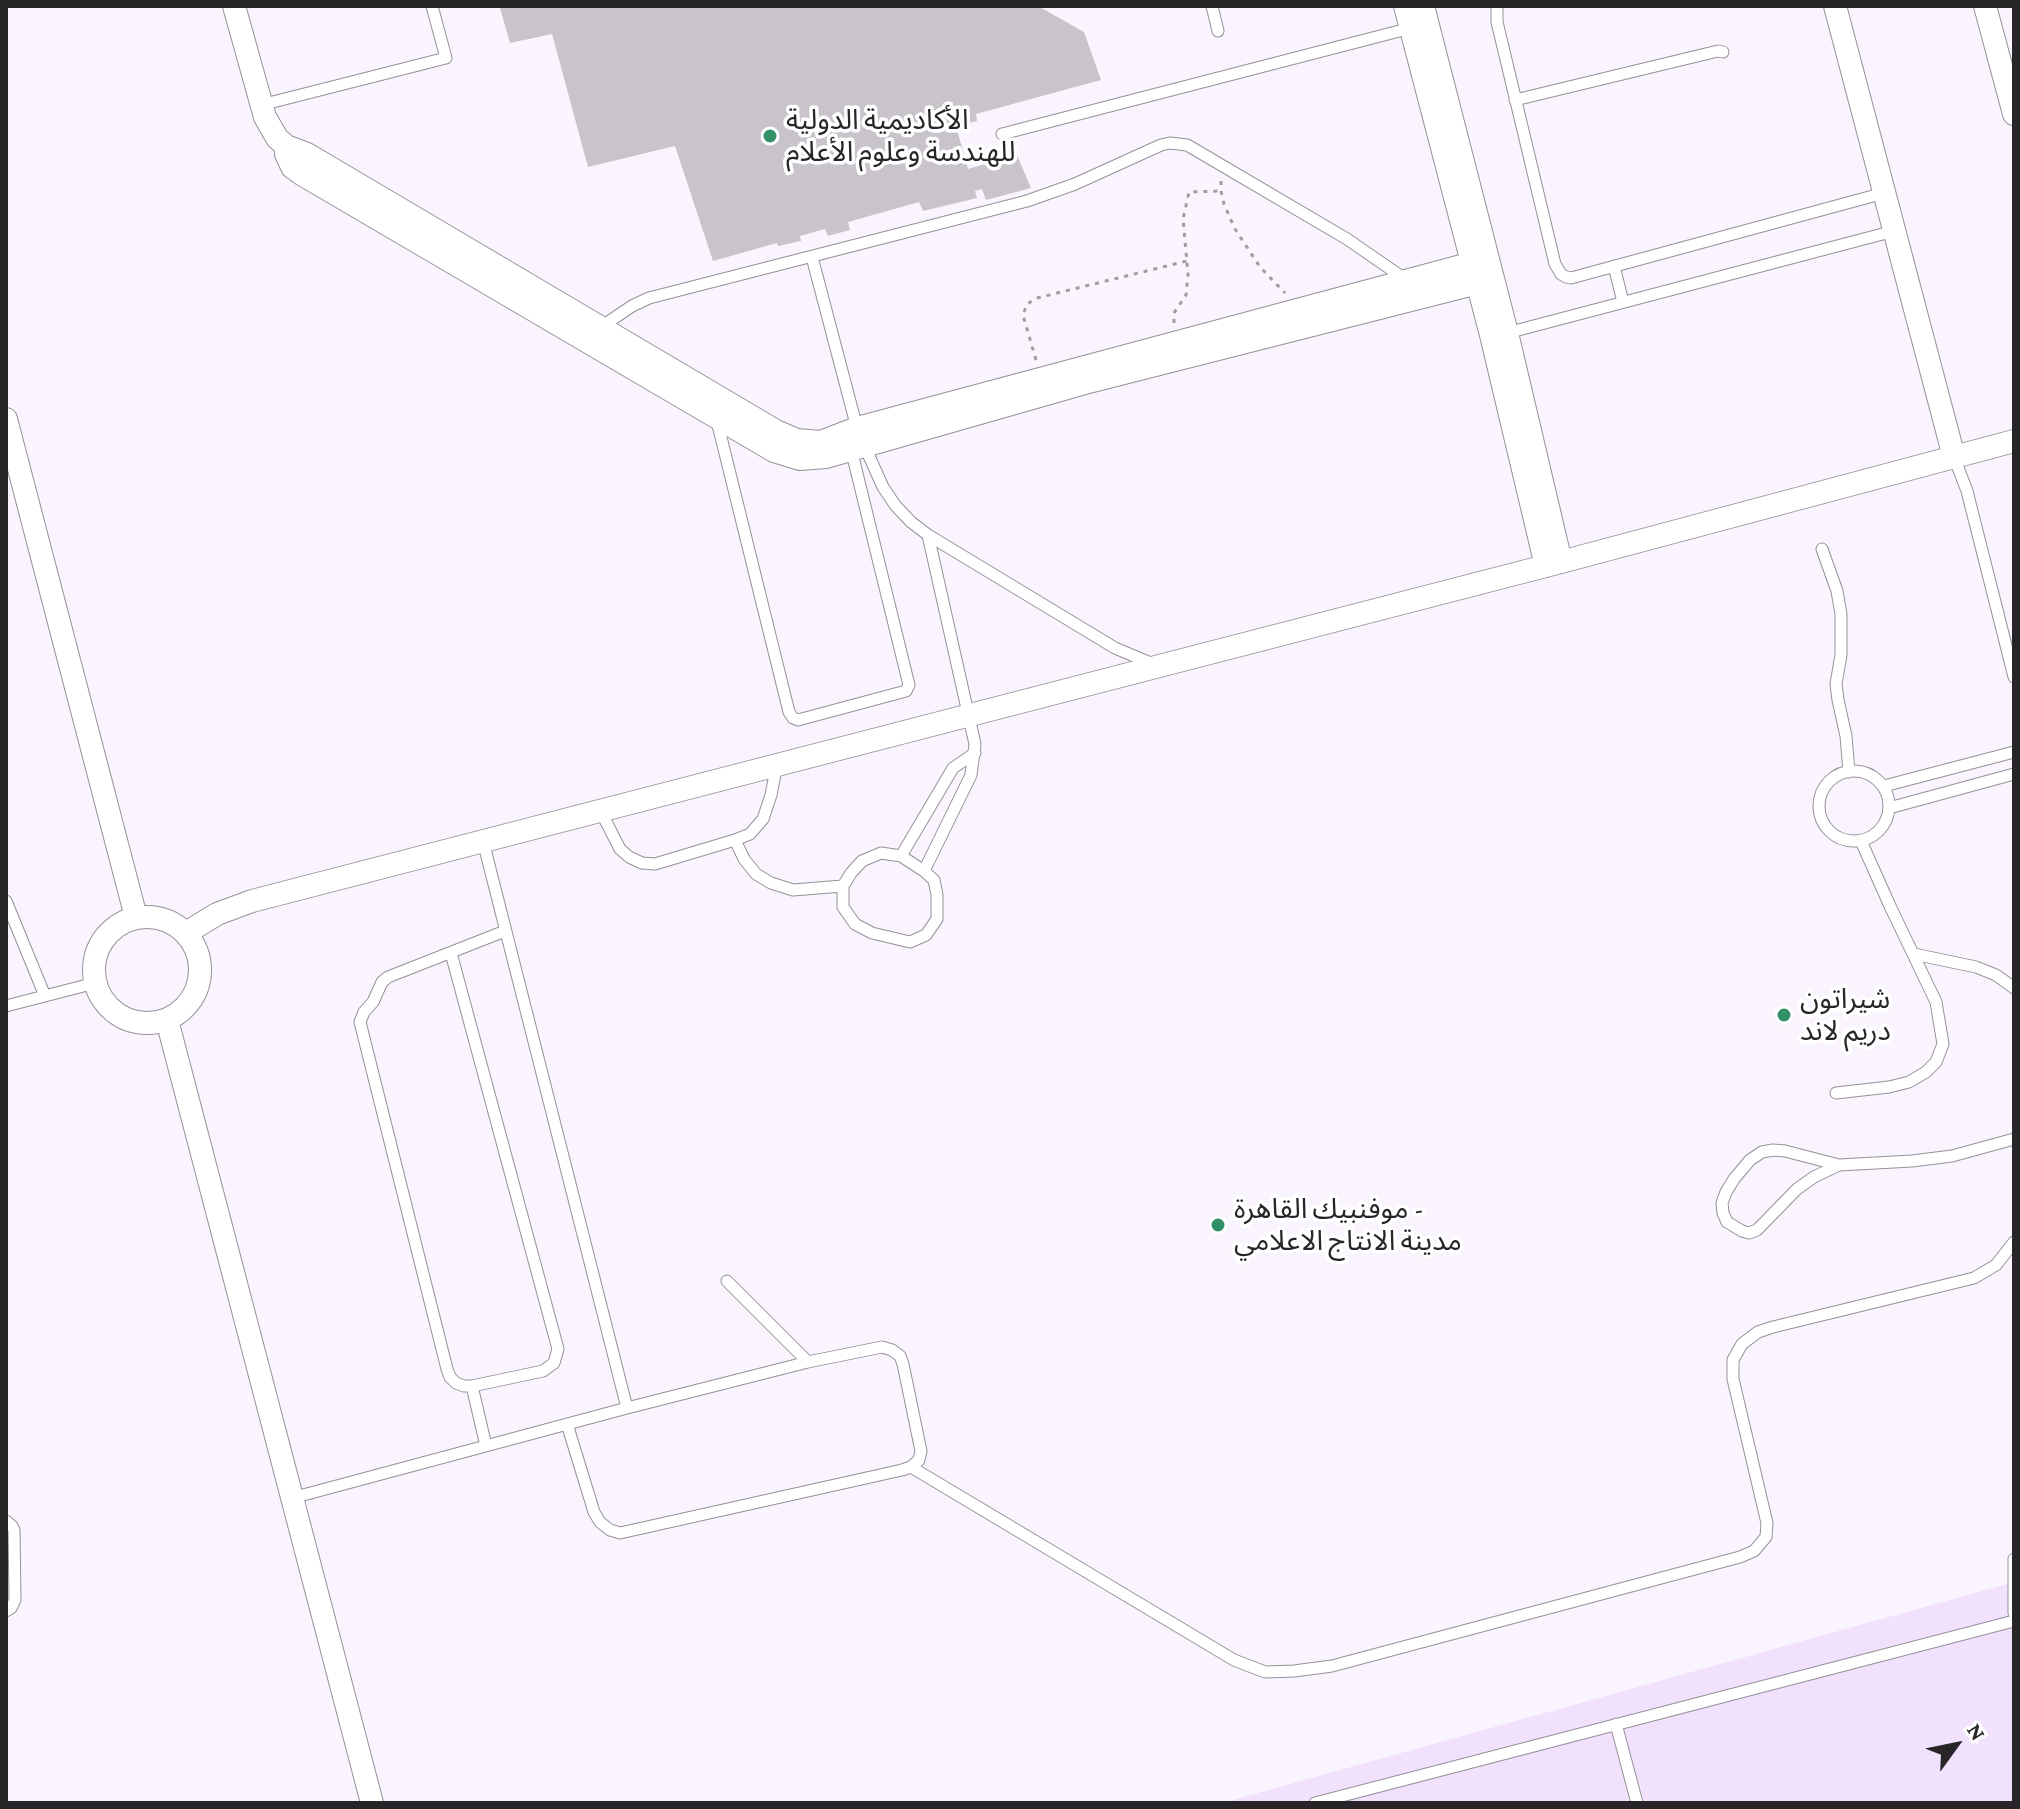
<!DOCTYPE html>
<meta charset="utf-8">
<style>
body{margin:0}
#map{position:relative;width:2020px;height:1809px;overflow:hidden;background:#f9f4fd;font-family:"Crimson Pro",serif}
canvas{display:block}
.frame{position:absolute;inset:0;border:8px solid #272528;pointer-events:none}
.north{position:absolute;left:1916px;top:1705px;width:80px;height:80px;-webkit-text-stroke:6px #fff;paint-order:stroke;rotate:57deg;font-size:22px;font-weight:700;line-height:32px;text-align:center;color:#272528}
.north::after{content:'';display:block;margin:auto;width:28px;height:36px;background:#272528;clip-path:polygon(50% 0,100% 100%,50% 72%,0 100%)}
</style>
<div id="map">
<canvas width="2020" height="1809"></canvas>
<div class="frame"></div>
<div class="north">N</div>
</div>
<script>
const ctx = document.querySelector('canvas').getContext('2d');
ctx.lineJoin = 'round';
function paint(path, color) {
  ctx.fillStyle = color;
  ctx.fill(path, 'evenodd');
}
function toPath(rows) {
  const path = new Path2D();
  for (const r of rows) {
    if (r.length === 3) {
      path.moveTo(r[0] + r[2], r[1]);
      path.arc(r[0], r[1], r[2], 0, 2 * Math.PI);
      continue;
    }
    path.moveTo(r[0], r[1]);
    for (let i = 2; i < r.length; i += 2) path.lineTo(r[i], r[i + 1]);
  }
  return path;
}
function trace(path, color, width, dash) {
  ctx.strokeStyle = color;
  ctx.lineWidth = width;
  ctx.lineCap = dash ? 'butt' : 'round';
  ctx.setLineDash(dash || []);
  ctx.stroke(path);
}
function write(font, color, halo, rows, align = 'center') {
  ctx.font = font + ' "Crimson Pro","Noto Sans Arabic",serif';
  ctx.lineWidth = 7;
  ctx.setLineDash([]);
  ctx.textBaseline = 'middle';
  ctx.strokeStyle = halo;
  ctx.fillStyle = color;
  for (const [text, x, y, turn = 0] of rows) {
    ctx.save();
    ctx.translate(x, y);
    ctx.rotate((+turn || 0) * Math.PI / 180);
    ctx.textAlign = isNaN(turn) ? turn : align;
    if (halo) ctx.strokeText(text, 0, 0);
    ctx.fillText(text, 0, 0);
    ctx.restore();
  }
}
const green = toPath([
 [2014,1582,2014,1803,1222,1803]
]);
const building = toPath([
 [505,6,1038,6,1084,32,1101,80,976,114,977,121,956,126,968,169,1017,155,1031,188,986,200,982,189,975,191,977,198,923,211,919,202,848,222,850,230,828,236,825,229,800,236,801,241,778,246,777,243,713,261,675,146,588,167,552,34,510,43,500,8]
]);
const path = toPath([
 [1221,181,1221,191,1224,204,1235,229,1260,267,1285,293],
 [1174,323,1174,313,1186,295,1188,274,1183,219,1189,192,1221,191],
 [1036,360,1023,315,1027,304,1037,298,1187,261]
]);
const service = toPath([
 [1212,6,1218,31],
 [1497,6,1497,22,1555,264,1561,274,1566,277,1571,278,1884,193],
 [1515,100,1718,51,1723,52],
 [261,105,446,58,432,6],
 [1002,134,1411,28],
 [812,257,857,428],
 [1614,266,1623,302],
 [601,327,632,306,649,298,1027,201,1075,184,1161,145,1170,143,1187,145,1194,149,1347,239,1405,279],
 [1507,333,1894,231],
 [717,421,789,712,793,718,798,720,906,691,909,685,851,449],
 [864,445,883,487,895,505,911,522,928,535,1115,648,1153,664],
 [1954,457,1967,491,2014,677],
 [1822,549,1837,591,1841,614,1841,655,1836,684,1838,700,1846,736,1849,772],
 [1854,806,35],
 [1884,786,2014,752],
 [1889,808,2014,774],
 [600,810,620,849,629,857,642,863,655,864,735,840,750,834,763,819,771,795,777,764],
 [735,840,744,859,756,874,771,883,793,890,843,886],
 [483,841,627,1408],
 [881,853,901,856,924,871,934,880,937,895,937,919,926,935,910,942,872,933,855,924,843,907,843,886,851,873,862,861,881,853],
 [901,856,953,768,975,753],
 [924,871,971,775,975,744,928,535],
 [6,901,45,996],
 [451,953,558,1349,554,1363,543,1371,472,1386,464,1386,456,1383,450,1377,447,1369,360,1022,364,1012,373,1002,382,982,388,977,505,931],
 [1914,954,1976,967,1996,975,2014,988],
 [6,1006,95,983],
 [1836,1093,1889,1087,1909,1082,1926,1072,1936,1062,1943,1044,1936,1002,1890,906,1861,841],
 [1839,1165,1814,1177,1797,1189,1757,1230,1749,1233,1742,1231,1727,1222,1723,1213,1722,1203,1726,1192,1734,1179,1750,1160,1762,1152,1773,1150,1785,1151,1839,1165,1912,1161,1952,1156,2014,1139],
 [727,1281,808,1362],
 [472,1386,486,1446],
 [911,1467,1234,1660,1265,1672,1294,1671,1332,1666,1740,1557,1754,1551,1766,1537,1767,1523,1733,1379,1733,1360,1742,1344,1758,1332,1773,1327,1974,1278,1996,1265,2014,1242],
 [292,1498,627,1408,808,1362,882,1347,892,1350,900,1356,903,1364,921,1451,919,1460,911,1467,902,1470,620,1533,610,1530,600,1522,594,1512,567,1424],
 [6,1521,12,1526,14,1530,15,1600,11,1608,6,1611],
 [2014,1559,2014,1613],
 [1616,1724,1637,1803],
 [1315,1803,2014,1621]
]);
const minor = toPath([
 [234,6,265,117,277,138,286,146,307,154,776,431,797,440,821,442,857,428,1487,259],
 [1405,6,1491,335,1546,566],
 [1423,6,1507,333,1561,562],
 [1835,6,1954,457],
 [1985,6,2014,114],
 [286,146,286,154,292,167,303,175,774,451,800,459,826,457,1092,381,1493,279],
 [6,419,136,917],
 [147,970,53],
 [186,933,217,914,252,901,1561,562,2014,441],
 [167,1020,372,1803]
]);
const markers = [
 [770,136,8,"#319068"],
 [1784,1015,8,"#319068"],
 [1218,1225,8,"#319068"]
];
const poiNames = [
 ["الأكاديمية الدولية",786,120],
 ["للهندسة وعلوم الأعلام",786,152],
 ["شيراتون",1800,999],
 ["دريم لاند",1800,1031],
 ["موفنبيك القاهرة -",1234,1209],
 ["مدينة الانتاج الاعلامي",1234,1241]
];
paint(green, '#f2e1fd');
paint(building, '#c9c4cc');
trace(service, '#959199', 13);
trace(minor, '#959199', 24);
trace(path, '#9f9ca2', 3, [4, 6]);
trace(service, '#fff', 11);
trace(minor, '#fff', 22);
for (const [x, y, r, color] of markers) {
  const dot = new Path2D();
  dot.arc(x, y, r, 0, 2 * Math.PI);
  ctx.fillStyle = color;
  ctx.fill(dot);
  trace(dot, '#fff', 3);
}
write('28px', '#272528', '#fff', poiNames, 'left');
</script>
